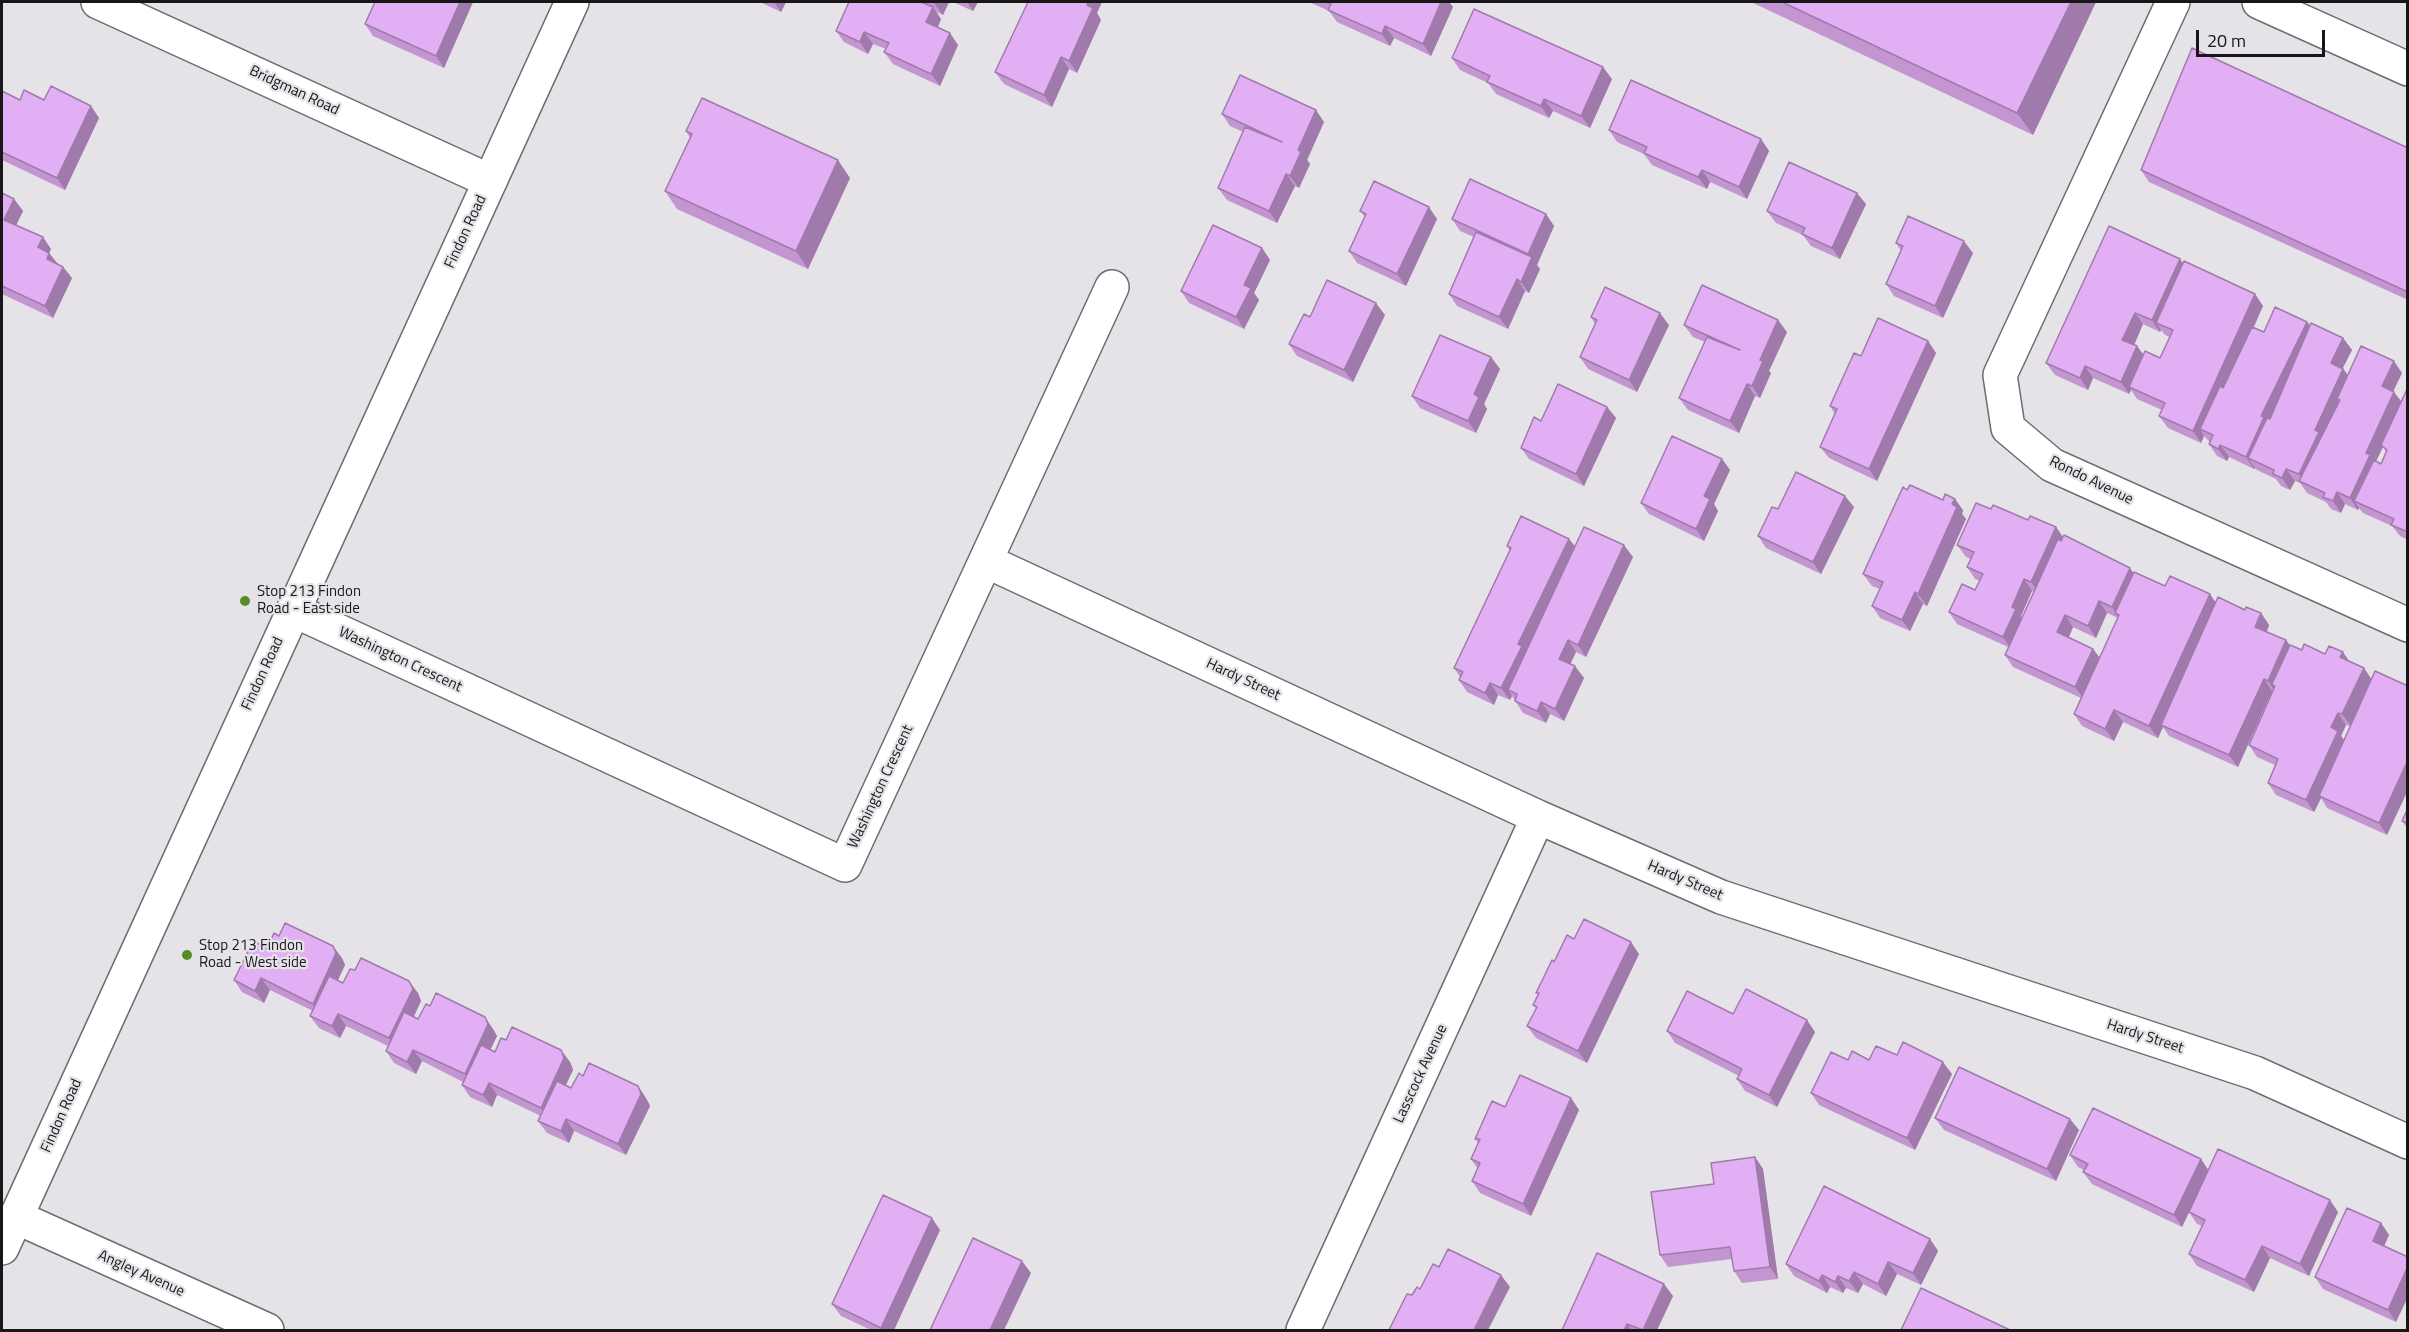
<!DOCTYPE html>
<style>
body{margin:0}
#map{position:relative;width:2409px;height:1332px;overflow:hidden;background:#e6e3e8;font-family:"Titillium Web",sans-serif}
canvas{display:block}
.frame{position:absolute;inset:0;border:3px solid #181618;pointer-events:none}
.scale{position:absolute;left:2196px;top:30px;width:129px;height:27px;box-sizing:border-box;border:3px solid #181618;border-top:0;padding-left:8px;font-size:18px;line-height:21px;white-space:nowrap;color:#181618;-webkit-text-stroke:4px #e6e3e8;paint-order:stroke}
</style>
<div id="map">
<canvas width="2409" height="1332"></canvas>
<div class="frame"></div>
<div class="scale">20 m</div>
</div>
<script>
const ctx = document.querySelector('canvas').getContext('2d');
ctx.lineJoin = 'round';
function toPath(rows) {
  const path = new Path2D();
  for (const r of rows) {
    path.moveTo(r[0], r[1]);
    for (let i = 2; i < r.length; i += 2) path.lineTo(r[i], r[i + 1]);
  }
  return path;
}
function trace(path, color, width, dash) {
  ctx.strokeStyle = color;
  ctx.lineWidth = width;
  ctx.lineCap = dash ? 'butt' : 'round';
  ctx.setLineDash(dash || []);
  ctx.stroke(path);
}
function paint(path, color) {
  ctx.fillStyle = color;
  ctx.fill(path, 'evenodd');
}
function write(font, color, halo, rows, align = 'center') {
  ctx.font = font + ' "Titillium Web",sans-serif';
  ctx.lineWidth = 4.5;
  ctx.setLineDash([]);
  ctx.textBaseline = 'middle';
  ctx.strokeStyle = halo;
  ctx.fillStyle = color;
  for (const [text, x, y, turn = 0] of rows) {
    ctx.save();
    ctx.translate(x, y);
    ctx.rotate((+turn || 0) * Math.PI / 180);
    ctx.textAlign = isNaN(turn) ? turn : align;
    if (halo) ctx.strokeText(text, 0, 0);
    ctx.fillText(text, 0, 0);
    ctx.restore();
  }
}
const street = toPath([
 [98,2,490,181],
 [2173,2,2000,375,2008,428,2052,465,2408,625],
 [2259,2,2408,69],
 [986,561,1538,817,1721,897,2255,1073,2408,1142],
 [293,610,845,865,1112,287],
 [16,1217,267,1330],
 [1303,1330,1538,817]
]);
const secondary = toPath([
 [2,1248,572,2]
]);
const wall = toPath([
 [375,2,473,2,444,68,373,36,365,24],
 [760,2,786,2,781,12],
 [849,2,949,2,943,15,936,12,941,19,938,27,958,45,940,86,893,64,884,52,886,49,873,44,868,54,844,42,836,31],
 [953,2,978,2,973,11],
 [1028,2,1102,2,1097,13,1101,20,1077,73,1069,69,1052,107,1004,84,995,72],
 [1309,2,1449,2,1453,7,1431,56,1394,38,1390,46,1337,22,1329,11],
 [1751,2,2096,2,2033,135],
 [1452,58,1612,79,1590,128,1553,111,1549,118,1496,94,1488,83,1460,70],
 [2,91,20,100,44,100,91,106,99,118,65,190,2,160],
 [1222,114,1324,122,1307,160,1310,164,1299,188,1295,186,1277,223,1227,200,1218,188,1243,132,1230,126],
 [1609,130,1761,139,1769,151,1747,199,1710,182,1707,189,1652,165,1644,154,1617,142],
 [686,131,850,178,808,269,677,209,665,191,690,138],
 [2408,148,2408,300,2149,182,2141,170],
 [2,193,14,199,23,211,16,225,51,249,49,253,57,264,63,267,72,278,53,318,2,294],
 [1866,204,1840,259,1811,246,1803,235,1776,223,1767,211],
 [1360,211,1437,219,1406,286,1357,263,1349,251,1365,217],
 [1546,214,1554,226,1537,265,1540,269,1529,293,1525,291,1508,329,1457,306,1449,294,1474,237,1460,231,1452,219],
 [1896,243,1973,253,1943,318,1894,296,1886,284,1901,251],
 [1262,248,1270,260,1254,293,1259,300,1244,329,1189,303,1181,291],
 [2180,259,2183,264,2255,294,2263,306,2254,327,2264,332,2307,322,2310,325,2343,338,2352,350,2343,368,2348,375,2402,373,2393,391,2401,401,2408,387,2408,540,2400,536,2392,526,2363,513,2359,508,2358,510,2345,504,2341,513,2331,509,2326,502,2307,493,2300,483,2295,481,2290,490,2281,486,2276,479,2257,470,2255,468,2254,469,2229,457,2227,461,2217,456,2209,444,2210,442,2204,436,2201,443,2168,428,2159,416,2162,410,2137,399,2131,390,2129,394,2093,378,2088,390,2055,375,2046,363],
 [2143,324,2160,332,2161,330,2165,335,2170,337,2160,358,2144,355,2134,345],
 [2383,447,2386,452,2381,464,2376,461],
 [1385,315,1353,382,1297,356,1289,344],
 [1591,317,1669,325,1637,392,1588,369,1580,357,1595,324],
 [1684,325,1787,332,1769,371,1771,373,1760,398,1755,396,1739,433,1688,410,1679,398,1705,342,1693,337],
 [1928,341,1936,353,1877,481,1829,458,1820,447,1835,414,1830,406],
 [1491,357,1500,369,1484,404,1487,409,1476,433,1420,408,1412,396],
 [1607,407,1616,418,1584,486,1529,459,1521,448],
 [1722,459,1730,470,1714,504,1718,511,1704,541,1649,514,1641,503],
 [1907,490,1963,510,1962,514,1966,519,1927,606,1923,604,1910,631,1880,618,1872,606,1880,589,1872,586,1863,574],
 [1854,507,1821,574,1766,548,1758,536,1778,509],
 [1991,509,2028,520,2056,527,2063,537,2133,573,2165,586,2216,602,2261,613,2269,625,2267,632,2286,640,2290,646,2302,650,2325,654,2329,646,2387,835,2327,808,2321,798,2314,812,2276,795,2268,783,2275,765,2257,757,2249,745,2273,691,2272,691,2238,767,2169,736,2163,727,2158,738,2123,722,2114,741,2082,726,2074,714,2081,698,2013,667,2005,655,2008,647,1957,624,1949,612,1975,590,1980,581,1975,579,1967,567,1971,559,1966,557,1957,545],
 [2032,591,2034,592,2022,618,2021,616],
 [2107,613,2118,618,2100,658,2093,649,2069,637,2073,627,2096,638],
 [2346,725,2350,726,2344,740,2341,736],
 [1569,539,1575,546,1633,557,1586,657,1576,652,1570,664,1584,678,1564,721,1550,714,1546,723,1523,713,1512,696,1510,700,1498,695,1494,705,1467,692,1459,680,1460,677,1454,668,1510,551,1507,546],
 [2408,808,2408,829,2402,821],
 [279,936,342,958,345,965,338,980,343,983,418,993,421,1001,414,1017,418,1019,430,1006,493,1029,497,1036,490,1050,495,1052,506,1040,561,1050,570,1062,573,1070,566,1085,571,1088,583,1076,646,1098,650,1106,626,1155,574,1131,569,1143,547,1133,538,1121,541,1116,497,1095,492,1107,470,1097,462,1085,463,1082,422,1061,416,1074,394,1063,386,1051,388,1046,346,1026,340,1038,319,1028,310,1016,313,1011,270,990,264,1003,242,992,234,980],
 [1574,939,1639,954,1587,1063,1536,1038,1527,1026,1536,1008,1533,1005,1538,995,1536,993,1554,962],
 [1733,1014,1815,1032,1777,1107,1745,1091,1737,1079,1739,1076,1675,1043,1667,1031],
 [1897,1055,1952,1074,1915,1150,1819,1105,1811,1093,1848,1060,1869,1060],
 [1571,1098,1579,1110,1531,1216,1480,1193,1472,1181,1478,1169,1471,1159,1478,1143,1475,1139,1505,1107],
 [1935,1118,2079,1130,2056,1181,1944,1130],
 [2070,1155,2201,1159,2208,1170,2338,1212,2309,1276,2270,1258,2254,1292,2197,1266,2189,1254,2202,1226,2197,1224,2189,1212,2182,1227,2092,1184,2083,1172,2084,1170,2078,1167],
 [1755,1157,1763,1169,1778,1279,1742,1283,1734,1271,1732,1259,1668,1267,1660,1255,1714,1184],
 [2381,1223,2389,1235,2384,1246,2396,1322,2323,1289,2315,1277],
 [940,1230,894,1330,871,1330,841,1316,832,1304],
 [1930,1239,1938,1251,1921,1285,1897,1274,1886,1296,1863,1284,1858,1293,1846,1288,1843,1293,1830,1287,1827,1293,1794,1276,1786,1264],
 [1673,1296,1657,1330,1562,1330]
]);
const shadedWall = toPath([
 [460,2,473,2,444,68,436,56],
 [774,2,786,2,781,12],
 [935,2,949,2,943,15,934,3],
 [967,2,978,2,973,11],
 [1088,2,1102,2,1097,13,1101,20,1077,73,1069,61],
 [1441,2,1449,2,1453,7,1431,56,1423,44],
 [2071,2,2096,2,2033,135,2017,113],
 [933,7,941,19,935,34,926,22],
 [1385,26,1394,38,1390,46,1382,34],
 [864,32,873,44,868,54,860,42],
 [950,33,958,45,940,86,931,74],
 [1061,57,1069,69,1052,107,1044,95],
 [1603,67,1612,79,1590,128,1581,116],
 [1544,99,1553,111,1549,118,1541,106],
 [91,106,99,118,65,190,57,178],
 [1316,110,1324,122,1307,160,1310,164,1299,188,1290,176,1298,150],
 [1761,139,1769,151,1747,199,1739,187],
 [838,160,850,178,808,269,796,251],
 [1702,170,1710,182,1707,189,1698,177],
 [1286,174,1295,186,1277,223,1269,211],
 [1857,193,1866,204,1840,259,1832,248],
 [14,199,23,211,13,232,4,220],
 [1429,207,1437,219,1406,286,1397,274],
 [1546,214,1554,226,1537,265,1540,269,1529,293,1521,282,1531,258,1528,254],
 [43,237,51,249,49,253,58,264,55,271,38,247],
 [1964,241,1973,253,1943,318,1935,306],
 [1262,248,1270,260,1254,293,1259,300,1244,329,1236,317,1244,285],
 [2180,259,2188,271,2156,323,2161,330,2160,332,2152,320],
 [63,267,72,278,53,318,45,306],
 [1517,279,1525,291,1508,329,1499,317],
 [2255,294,2263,306,2206,432,2200,429,2204,436,2201,443,2193,431],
 [1376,303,1385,315,1353,382,1344,370],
 [1660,313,1669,325,1637,392,1629,380],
 [2135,313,2143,324,2131,352,2122,340],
 [1778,320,1787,332,1769,371,1771,373,1760,398,1752,386,1760,360],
 [2307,322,2316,334,2248,458,2255,468,2254,469,2246,457,2261,416],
 [2343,338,2352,350,2339,375,2331,363],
 [1928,341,1936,353,1877,481,1869,469],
 [2137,346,2146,358,2129,387,2131,390,2129,394,2121,382],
 [1491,357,1500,369,1484,404,1487,409,1476,433,1468,421,1474,394],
 [2394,361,2402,373,2390,398,2382,386],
 [2085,366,2093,378,2088,390,2080,378],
 [2343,369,2352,381,2340,400,2337,399,2341,404,2328,444,2308,486,2299,474,2315,430],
 [1747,384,1755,396,1739,433,1730,421],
 [2394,392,2403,404,2381,445,2383,447,2375,463,2354,501,2359,508,2358,510,2350,498,2366,453],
 [1607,407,1616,418,1584,486,1576,474],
 [2220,445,2229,457,2227,461,2218,449],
 [1722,459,1730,470,1714,504,1718,511,1704,541,1696,529,1704,496],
 [2286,469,2295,481,2290,490,2282,478],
 [2337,492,2345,504,2341,513,2333,501],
 [1845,496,1854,507,1821,574,1813,562],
 [1955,499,1963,510,1962,514,1966,519,1927,606,1918,594,1952,504],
 [2056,527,2064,539,2039,594,2031,582],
 [1569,539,1578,551,1508,690,1512,696,1510,700,1501,688,1518,644],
 [1624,545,1633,557,1586,657,1578,645],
 [2130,568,2138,580,2119,615,2116,613,2112,607],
 [2024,579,2032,591,2021,616,2024,621,2011,648,2003,637,2012,607],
 [1915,592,1923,604,1910,631,1902,620],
 [2210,594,2218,606,2161,725,2163,727,2158,738,2149,726],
 [2099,601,2107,613,2096,638,2088,626],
 [2261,613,2269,625,2264,638,2255,627],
 [2065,615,2073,627,2066,644,2057,632],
 [1568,640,1576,652,1567,671,1559,659],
 [2286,640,2295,652,2275,686,2272,684,2277,691,2276,693,2268,681],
 [2093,649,2102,661,2084,699,2075,687],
 [2343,652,2351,664,2340,657],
 [1575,666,1584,678,1564,721,1555,709],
 [2364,668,2372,680,2351,726,2342,714],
 [2264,679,2272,691,2238,767,2229,755],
 [1490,683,1498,695,1494,705,1485,693],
 [1541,702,1550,714,1546,723,1537,711],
 [2114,710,2123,722,2114,741,2105,729],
 [2338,713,2346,725,2341,736,2346,742,2319,796,2321,798,2314,812,2306,800,2331,727],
 [2408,760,2408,790,2387,835,2379,823],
 [1631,942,1639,954,1587,1063,1578,1051],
 [333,946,342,958,345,965,321,1015,313,1004],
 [261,978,270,990,264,1003,255,991],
 [409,981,418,993,421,1001,397,1050,389,1038],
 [338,1014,346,1026,340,1038,332,1026],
 [485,1017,493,1029,497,1036,473,1086,465,1074],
 [1807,1020,1815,1032,1777,1107,1769,1095],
 [413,1050,422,1061,416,1074,407,1062],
 [561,1050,570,1062,573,1070,549,1119,541,1108],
 [1943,1062,1952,1074,1915,1150,1907,1138],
 [489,1083,497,1095,492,1107,483,1095],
 [638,1086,646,1098,650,1106,626,1155,618,1144],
 [1571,1098,1579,1110,1531,1216,1523,1204],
 [566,1119,574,1131,569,1143,561,1131],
 [2070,1119,2079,1130,2056,1181,2047,1169],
 [1755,1157,1763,1169,1778,1279,1770,1267],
 [2201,1159,2209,1171,2182,1227,2174,1215],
 [2330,1200,2338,1212,2309,1276,2300,1264],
 [932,1218,940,1230,894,1330,883,1330,881,1328],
 [2381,1223,2389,1235,2381,1253,2373,1241],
 [1930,1239,1938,1251,1921,1285,1913,1273],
 [2262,1246,2270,1258,2254,1292,2245,1280],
 [1022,1261,1031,1273,1004,1330,990,1330],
 [1888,1262,1897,1274,1886,1296,1878,1284],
 [2408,1266,2408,1297,2396,1322,2388,1310],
 [1854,1272,1863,1284,1858,1293,1849,1281],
 [1501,1275,1510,1287,1488,1330,1474,1330],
 [1822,1275,1830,1287,1827,1293,1819,1281],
 [1838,1276,1846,1288,1843,1293,1835,1282],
 [1664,1284,1673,1296,1657,1330,1643,1330],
 [1627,1324,1632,1330,1624,1330]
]);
const building = toPath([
 [375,2,460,2,436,56,365,24,375,2],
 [849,2,921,2,933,7,926,22,950,33,931,74,884,52,889,43,864,32,860,42,836,31,849,2],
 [1028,2,1088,2,1087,5,1093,8,1069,61,1061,57,1044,95,995,72,1028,2],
 [1326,2,1441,2,1423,44,1385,26,1382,34,1328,10,1331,4,1326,2],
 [1782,2,2071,2,2017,113,1782,2],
 [1474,9,1603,67,1581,116,1544,99,1541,106,1487,82,1490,76,1452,58,1474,9],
 [2192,48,2408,148,2408,292,2141,170,2192,48],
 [1240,75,1316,110,1298,150,1301,152,1290,176,1286,174,1269,211,1218,188,1245,127,1282,142,1222,114,1240,75],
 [1631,80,1761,139,1739,187,1702,170,1698,177,1644,153,1647,147,1609,130,1631,80],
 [51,86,91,106,57,178,2,152,2,91,20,100,24,90,44,100,51,86],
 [702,98,838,160,796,251,665,191,692,134,686,131,702,98],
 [1789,162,1857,193,1832,248,1802,234,1805,228,1767,211,1789,162],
 [1470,179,1546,214,1528,254,1452,219,1470,179],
 [1374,181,1429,207,1397,274,1349,251,1366,214,1360,211,1374,181],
 [2,193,14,199,4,220,43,237,38,247,49,253,47,259,63,267,45,306,2,286,2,193],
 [1908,216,1964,241,1935,306,1886,284,1903,246,1896,243,1908,216],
 [1213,225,1262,248,1244,285,1251,288,1236,317,1181,291,1213,225],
 [2109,226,2180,259,2152,320,2135,313,2122,340,2137,346,2121,382,2085,366,2080,378,2046,363,2109,226],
 [1476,232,1532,257,1521,282,1517,279,1499,317,1449,294,1476,232],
 [2184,261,2255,294,2193,431,2159,416,2165,403,2129,387,2145,351,2160,358,2173,330,2156,323,2184,261],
 [1327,280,1376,303,1344,370,1289,344,1304,314,1310,317,1327,280],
 [1702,285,1778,320,1760,360,1763,361,1752,386,1747,384,1730,421,1679,398,1707,337,1740,350,1684,325,1702,285],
 [1605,287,1660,313,1629,380,1580,357,1597,320,1591,317,1605,287],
 [2275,307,2307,322,2261,416,2264,417,2246,457,2220,445,2218,449,2209,444,2213,435,2200,429,2220,386,2223,388,2252,327,2264,332,2275,307],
 [1878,318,1928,341,1869,469,1820,447,1837,409,1830,406,1854,353,1861,356,1878,318],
 [2311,323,2343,338,2331,363,2343,369,2315,430,2319,432,2299,474,2286,469,2282,478,2273,474,2274,470,2248,458,2267,418,2270,419,2311,323],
 [1440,335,1491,357,1474,394,1479,397,1468,421,1412,396,1440,335],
 [2361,346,2394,361,2382,386,2394,392,2366,453,2370,455,2350,498,2337,492,2333,501,2323,497,2325,493,2299,481,2340,400,2337,399,2361,346],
 [1558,384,1607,407,1576,474,1521,448,1534,417,1541,421,1558,384],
 [2408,387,2408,532,2391,525,2394,519,2354,501,2374,460,2381,464,2387,450,2381,445,2408,387],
 [1672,436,1722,459,1704,496,1710,499,1696,529,1641,503,1672,436],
 [1796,472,1845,496,1813,562,1758,536,1772,507,1778,509,1796,472],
 [1910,485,1943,500,1945,494,1955,499,1952,504,1957,507,1918,594,1915,592,1902,620,1872,606,1883,582,1863,574,1903,487,1907,490,1910,485],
 [1976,503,1991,509,1993,505,2028,520,2030,516,2056,527,2031,582,2024,579,2012,607,2016,609,2003,637,1949,612,1962,584,1975,590,1983,574,1967,567,1974,552,1957,545,1976,503],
 [1521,516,1569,539,1518,644,1522,646,1501,688,1490,683,1485,693,1459,680,1463,672,1454,668,1511,548,1507,546,1521,516],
 [1584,527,1624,545,1578,645,1568,640,1559,659,1575,666,1555,709,1541,702,1537,711,1515,701,1517,694,1508,690,1584,527],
 [2064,535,2130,568,2112,607,2099,601,2088,626,2065,615,2057,632,2093,649,2075,687,2005,655,2058,539,2061,541,2064,535],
 [2134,572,2165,586,2170,576,2210,594,2149,726,2114,710,2105,729,2074,714,2119,615,2115,613,2134,572],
 [2218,597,2245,610,2246,607,2261,613,2255,627,2286,640,2268,681,2264,679,2229,755,2161,725,2218,597],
 [2304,644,2325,654,2329,646,2343,652,2340,657,2364,668,2342,714,2338,713,2331,727,2338,731,2306,800,2268,783,2278,759,2249,745,2275,686,2272,684,2290,645,2302,650,2304,644],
 [2375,671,2408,686,2408,760,2379,823,2319,796,2375,671],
 [2408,808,2408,823,2402,821,2408,808],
 [1584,919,1631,942,1578,1051,1527,1026,1537,1007,1533,1005,1539,993,1536,993,1552,960,1554,962,1567,935,1574,939,1584,919],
 [285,923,333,946,336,953,313,1004,261,978,255,991,234,980,253,941,267,948,274,933,279,936,285,923],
 [361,958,409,981,413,989,389,1038,338,1014,332,1026,310,1016,329,976,343,983,350,969,355,970,361,958],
 [1746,989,1807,1020,1769,1095,1737,1079,1742,1069,1667,1031,1687,991,1733,1014,1746,989],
 [436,993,485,1017,488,1024,465,1074,413,1050,407,1062,386,1051,404,1012,418,1019,426,1004,430,1006,436,993],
 [512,1027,561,1050,564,1058,541,1108,489,1083,483,1095,462,1085,481,1045,495,1052,501,1038,506,1040,512,1027],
 [1903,1042,1943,1062,1907,1138,1811,1093,1831,1052,1848,1060,1852,1051,1869,1060,1876,1046,1897,1055,1903,1042],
 [589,1063,638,1086,641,1094,618,1144,566,1119,561,1131,538,1121,557,1081,571,1088,579,1073,583,1076,589,1063],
 [1959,1067,2070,1119,2047,1169,1935,1118,1959,1067],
 [1520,1075,1571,1098,1523,1204,1472,1181,1480,1163,1471,1159,1480,1139,1475,1139,1492,1101,1505,1107,1520,1075],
 [2093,1108,2201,1159,2174,1215,2083,1172,2088,1164,2070,1155,2093,1108],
 [2218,1149,2330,1200,2300,1264,2262,1246,2245,1280,2189,1254,2205,1220,2189,1212,2218,1149],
 [1755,1157,1770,1267,1734,1271,1730,1247,1660,1255,1651,1192,1714,1184,1711,1163,1755,1157],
 [1824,1186,1930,1239,1913,1273,1888,1262,1878,1284,1854,1272,1849,1281,1838,1276,1835,1282,1822,1275,1819,1281,1786,1264,1824,1186],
 [883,1195,932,1218,881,1328,832,1304,883,1195],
 [2347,1208,2381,1223,2373,1241,2408,1257,2408,1266,2388,1310,2315,1277,2347,1208],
 [973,1238,1022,1261,990,1330,930,1330,973,1238],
 [1448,1249,1501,1275,1474,1330,1389,1330,1407,1294,1412,1295,1417,1287,1420,1289,1433,1264,1439,1267,1448,1249],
 [1597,1253,1664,1284,1643,1330,1627,1324,1624,1330,1562,1330,1597,1253],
 [1921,1288,2010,1330,1901,1330,1921,1288]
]);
const markers = [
 [245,601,6,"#568c27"],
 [187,955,6,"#568c27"]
];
const streetNames = [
 ["Bridgman Road",294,91,25],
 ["Findon Road",466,232,-65],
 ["Rondo Avenue",2091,481,26],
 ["Washington Crescent",400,660,25],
 ["Findon Road",263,674,-65],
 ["Hardy Street",1243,680,25],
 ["Washington Crescent",881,787,-65],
 ["Hardy Street",1685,881,23],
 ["Hardy Street",2145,1037,18],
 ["Lasscock Avenue",1421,1074,-65],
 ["Findon Road",62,1116,-66],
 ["Angley Avenue",141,1274,24]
];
const poiNames = [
 ["Stop 213 Findon",257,592],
 ["Road - East side",257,609],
 ["Stop 213 Findon",199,946],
 ["Road - West side",199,963]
];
trace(street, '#6f6c70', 36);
trace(secondary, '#6f6c70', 36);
trace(street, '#fff', 33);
trace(secondary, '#fff', 33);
paint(wall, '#c396d2');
paint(shadedWall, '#9f7aab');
paint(building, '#e3aff4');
trace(building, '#9f7aab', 1.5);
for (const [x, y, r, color] of markers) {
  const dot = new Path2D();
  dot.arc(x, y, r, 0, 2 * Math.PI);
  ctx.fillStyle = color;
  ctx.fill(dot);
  trace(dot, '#e6e3e8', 2);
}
write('15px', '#181618', '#e6e3e8', streetNames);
write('15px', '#181618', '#e6e3e8', poiNames, 'left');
</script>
